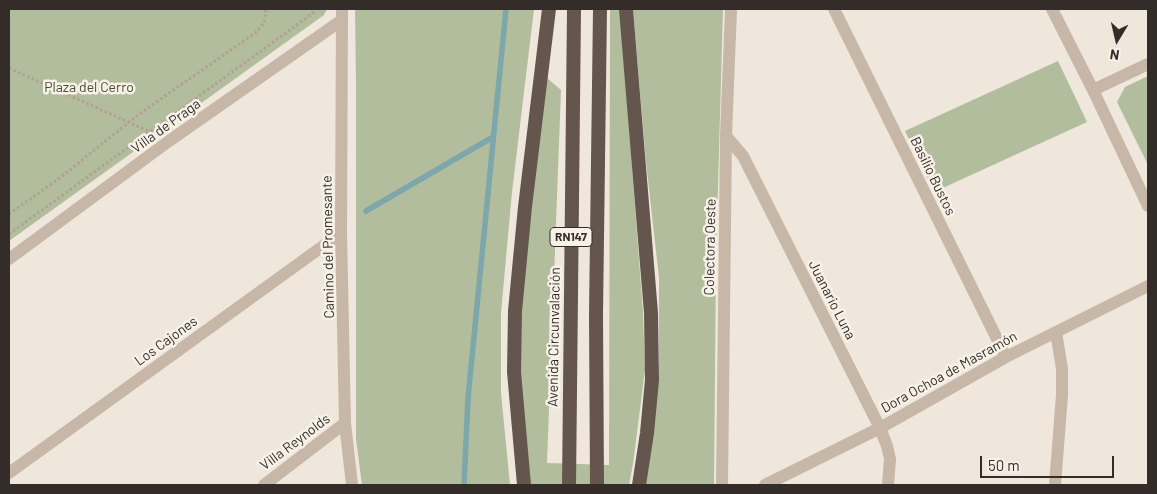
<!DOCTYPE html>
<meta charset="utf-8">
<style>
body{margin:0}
#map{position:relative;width:1157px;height:494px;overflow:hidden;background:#efe7dc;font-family:Barlow,sans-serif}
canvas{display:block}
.frame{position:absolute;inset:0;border:10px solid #342c28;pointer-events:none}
.north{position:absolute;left:1092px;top:15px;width:50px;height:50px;-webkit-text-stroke:4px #f8f1e8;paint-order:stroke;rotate:189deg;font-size:14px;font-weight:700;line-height:20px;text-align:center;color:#342c28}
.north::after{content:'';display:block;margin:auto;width:18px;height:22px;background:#342c28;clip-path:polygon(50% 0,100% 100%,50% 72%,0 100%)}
.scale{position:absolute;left:980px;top:456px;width:134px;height:22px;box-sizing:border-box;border:2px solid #342c28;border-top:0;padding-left:6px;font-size:15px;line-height:18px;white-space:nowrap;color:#342c28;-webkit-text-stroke:4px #f8f1e8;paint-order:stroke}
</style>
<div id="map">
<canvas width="1157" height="494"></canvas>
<div class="frame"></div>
<div class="north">N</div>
<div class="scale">50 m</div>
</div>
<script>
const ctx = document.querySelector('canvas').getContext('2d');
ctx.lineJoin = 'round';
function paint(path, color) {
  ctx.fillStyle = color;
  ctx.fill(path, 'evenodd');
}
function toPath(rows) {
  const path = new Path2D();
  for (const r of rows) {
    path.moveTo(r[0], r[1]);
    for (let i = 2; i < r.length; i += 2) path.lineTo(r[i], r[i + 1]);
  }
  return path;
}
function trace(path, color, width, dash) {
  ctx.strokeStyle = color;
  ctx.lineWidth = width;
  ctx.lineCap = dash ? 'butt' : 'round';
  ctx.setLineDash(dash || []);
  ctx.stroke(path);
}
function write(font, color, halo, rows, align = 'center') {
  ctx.font = font + ' Barlow,sans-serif';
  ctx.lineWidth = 5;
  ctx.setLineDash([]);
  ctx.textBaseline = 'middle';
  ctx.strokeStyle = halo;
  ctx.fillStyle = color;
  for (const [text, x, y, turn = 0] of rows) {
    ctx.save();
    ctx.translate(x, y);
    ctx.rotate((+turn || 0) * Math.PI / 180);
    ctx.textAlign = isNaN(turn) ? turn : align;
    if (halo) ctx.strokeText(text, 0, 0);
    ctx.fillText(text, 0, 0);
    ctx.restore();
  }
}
const green = toPath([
 [9,9,327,9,324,15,9,241],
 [355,9,534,9,512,192,501,313,501,393,510,485,362,485,356,439,356,85],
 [610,9,620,9,643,312,645,370,633,464,629,485,529,485,522,409,519,325,546,77,561,90,547,463,609,465],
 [633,9,723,9,716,257,714,485,642,485,652,429,659,364,659,278,646,162],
 [1058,61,1087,122,934,192,905,131],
 [1148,76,1148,165,1117,102,1125,87]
]);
const stream = toPath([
 [366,211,493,137],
 [464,485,468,398,506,9]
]);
const path = toPath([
 [9,68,148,131],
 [9,214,61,177,138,115,255,33,264,23,266,12,264,9],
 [9,234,312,14,316,9]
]);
const minor = toPath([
 [834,9,1006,357],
 [1052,9,1093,90,1148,206],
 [1093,90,1148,64],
 [726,136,743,156,880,428,887,446,890,459,888,485],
 [9,259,169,141,342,20],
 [9,473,341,233],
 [264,485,345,423],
 [765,485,880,428,1006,357,1148,286],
 [1055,485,1062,395,1062,369,1056,332]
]);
const tertiary = toPath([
 [342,9,341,233,345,423,352,485],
 [722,485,726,136,731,9]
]);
const trunk = toPath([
 [626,9,651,313,652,380,647,433,639,485],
 [524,485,514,372,515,311,525,207,549,9],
 [569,485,574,9],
 [597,485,596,314,600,9]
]);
const shields = [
 [571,237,42]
];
const shieldNames = [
 ["RN147",571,237]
];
const parkNames = [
 ["Plaza del Cerro",89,87]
];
const streetNames = [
 ["Villa de Praga",166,126,-36],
 ["Basilio Bustos",933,176,64],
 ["Camino del Promesante",328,247,-91],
 ["Colectora Oeste",710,247,-89],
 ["Juanario Luna",832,300,63],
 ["Avenida Circunvalación",554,337,-89],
 ["Los Cajones",166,341,-36],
 ["Dora Ochoa de Masramón",949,372,-29],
 ["Villa Reynolds",295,442,-37]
];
paint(green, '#b1bd9d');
trace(stream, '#7da7aa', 5.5);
trace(path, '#b2a193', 3, [2.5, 2.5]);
trace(minor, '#c6b7a9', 12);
trace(tertiary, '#c6b7a9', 12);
trace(trunk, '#64564d', 14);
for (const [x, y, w] of shields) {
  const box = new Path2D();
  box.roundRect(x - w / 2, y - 9.5, w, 19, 4);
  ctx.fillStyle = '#f8f1e8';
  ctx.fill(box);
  trace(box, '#342c28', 1);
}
write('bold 12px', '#342c28', null, shieldNames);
write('14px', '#43502e', '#f8f1e8', parkNames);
write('14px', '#342c28', '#f8f1e8', streetNames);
</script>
